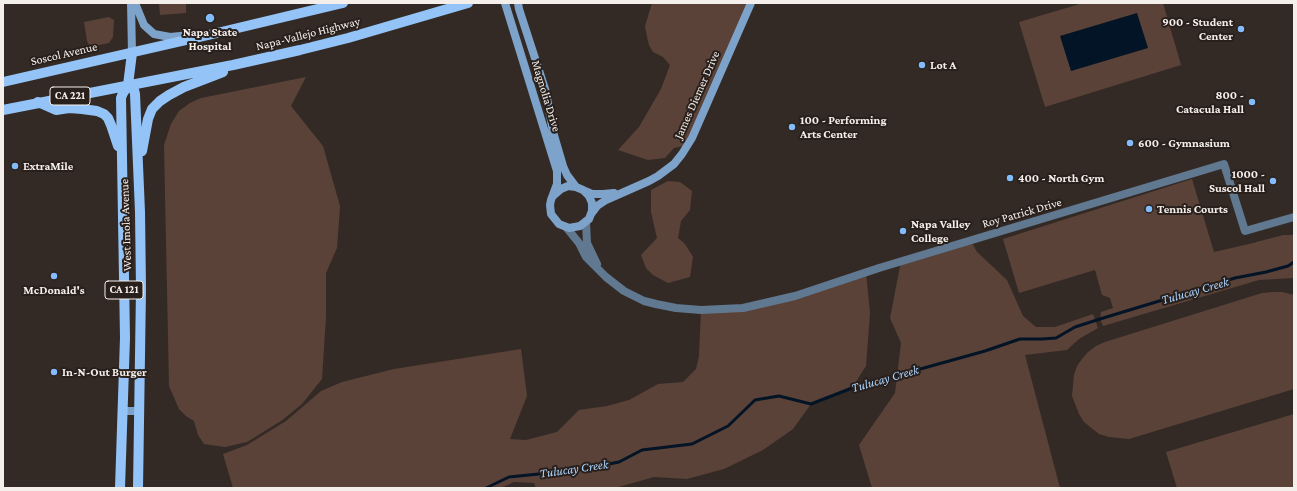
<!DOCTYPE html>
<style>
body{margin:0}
#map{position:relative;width:1297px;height:491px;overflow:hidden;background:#332a26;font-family:"Crimson Pro",serif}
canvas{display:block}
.frame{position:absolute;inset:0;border:4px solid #f5efec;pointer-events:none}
</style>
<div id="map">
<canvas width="1297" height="491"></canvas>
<div class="frame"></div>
</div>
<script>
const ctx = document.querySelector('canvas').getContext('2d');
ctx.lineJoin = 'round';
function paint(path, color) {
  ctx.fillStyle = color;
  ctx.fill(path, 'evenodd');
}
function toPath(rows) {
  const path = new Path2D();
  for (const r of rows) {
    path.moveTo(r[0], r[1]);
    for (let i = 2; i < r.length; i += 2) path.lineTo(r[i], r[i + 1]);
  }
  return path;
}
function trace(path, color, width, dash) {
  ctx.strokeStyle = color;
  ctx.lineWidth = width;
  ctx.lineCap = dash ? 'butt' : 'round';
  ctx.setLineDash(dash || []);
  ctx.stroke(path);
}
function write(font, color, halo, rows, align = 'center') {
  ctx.font = font + ' "Crimson Pro",serif';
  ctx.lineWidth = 4;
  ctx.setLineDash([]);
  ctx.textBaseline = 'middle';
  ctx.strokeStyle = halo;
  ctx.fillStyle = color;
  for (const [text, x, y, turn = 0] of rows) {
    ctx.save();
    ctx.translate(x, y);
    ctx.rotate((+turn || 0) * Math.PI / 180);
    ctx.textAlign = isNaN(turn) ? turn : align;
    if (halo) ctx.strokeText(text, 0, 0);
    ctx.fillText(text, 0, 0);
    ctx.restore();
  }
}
const green = toPath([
 [159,3,186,3,186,13,160,15],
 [652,3,751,3,688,145,674,148,665,158,648,160,618,150,639,127,661,89,670,65,663,57,653,52,649,45,647,37,645,26],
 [1083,3,1163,3,1181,65,1045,107,1019,22],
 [109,17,114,20,113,37,109,43,90,47,87,41,84,22],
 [306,77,291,106,323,146,340,206,337,248,326,273,326,317,322,379,302,404,281,421,247,442,225,447,204,444,198,435,194,421,186,416,179,409,169,386,164,145,171,124,179,111,190,103,201,98],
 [1192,179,1214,252,1249,244,1283,235,1294,235,1294,278,1259,280,1103,326,1100,319,1101,312,1113,308,1110,298,1102,295,1095,270,1019,293,1003,239],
 [668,181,680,182,692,191,690,210,681,221,678,238,685,244,693,257,690,277,668,283,653,275,646,268,641,255,657,238,651,212,651,190],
 [971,241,977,252,1007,280,1023,316,1036,327,1055,327,1093,314,1098,328,1079,339,1067,350,1025,355,1060,488,872,488,859,445,895,393,901,343,890,318,901,261],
 [866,272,870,313,866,366,852,388,811,404,793,429,763,450,724,469,687,479,654,477,615,488,536,488,534,483,514,482,501,488,233,488,223,454,247,445,286,421,321,391,342,382,394,369,521,349,527,396,510,439,526,440,557,432,579,410,607,406,629,400,658,384,683,382,696,369,699,356,701,310,743,308],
 [1272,292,1282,292,1294,295,1294,389,1129,439,1109,437,1099,434,1084,422,1079,414,1072,396,1074,375,1077,366,1082,359,1088,352,1096,346,1105,342,1262,293],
 [1294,414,1294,488,1177,488,1166,452]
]);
const water = toPath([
 [1137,13,1148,48,1071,71,1060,36]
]);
const stream = toPath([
 [486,488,509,477,578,470,619,462,642,450,692,444,728,426,755,400,779,396,811,404,852,388,985,351,1020,339,1042,339,1056,338,1075,327,1100,319,1235,278,1266,272,1288,266,1294,262]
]);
const street = toPath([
 [586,222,587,243,597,264],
 [566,227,579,243,586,257,606,277,624,291,644,301,656,304,676,308,701,310,743,308,795,296,879,268,1224,164,1245,231,1294,217]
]);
const secondary = toPath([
 [131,3,132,53],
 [135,3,144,25,154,34,170,37,191,35],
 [505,3,557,171,557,184,551,200,550,205,551,214,559,224,569,228,580,226,589,219,592,211,592,203,589,196,583,190,576,187,568,186,561,189,553,196],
 [518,3,519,9,546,92,553,132,563,166,567,175,576,187],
 [585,191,592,194,603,194,614,193],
 [591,214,597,206,606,200,649,181,658,176,674,164,682,154,692,138,751,3],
 [123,411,139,411]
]);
const primary = toPath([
 [3,82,217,33,343,3],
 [128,85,134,90,135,94,140,212,141,289,138,488],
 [38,102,56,110,69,108,82,109,97,111,104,114,108,118,111,125,118,146],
 [3,110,233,65,300,50,348,38,468,3],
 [142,151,148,119,152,109,160,101,169,95,184,87,223,72],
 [120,488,125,338,121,98,123,93,128,85,132,53]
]);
const markers = [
 [210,18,5,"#82bcfa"],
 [1241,29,4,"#82bcfa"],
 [922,65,4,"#82bcfa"],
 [1252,102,4,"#82bcfa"],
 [792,127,4,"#82bcfa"],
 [1130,143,4,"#82bcfa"],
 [15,166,4,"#82bcfa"],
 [1010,178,4,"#82bcfa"],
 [1273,181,4,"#82bcfa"],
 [1149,209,4,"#82bcfa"],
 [903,231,4,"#82bcfa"],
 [54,276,4,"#82bcfa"],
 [54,372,4,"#82bcfa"]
];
const shields = [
 [70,96,40],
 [124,290,38]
];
const shieldNames = [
 ["CA 221",70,96],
 ["CA 121",124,290]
];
const poiNames = [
 ["900 - Student",1233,22,"right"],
 ["Center",1233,36,"right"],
 ["Napa State",210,32,"center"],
 ["Hospital",210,46,"center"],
 ["Lot A",930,65],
 ["800 -",1244,95,"right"],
 ["Catacula Hall",1244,109,"right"],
 ["100 - Performing",800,120],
 ["Arts Center",800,134],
 ["600 - Gymnasium",1138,143],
 ["ExtraMile",23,166],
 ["1000 -",1265,174,"right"],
 ["Suscol Hall",1265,188,"right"],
 ["400 - North Gym",1018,178],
 ["Tennis Courts",1157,209],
 ["Napa Valley",911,224],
 ["College",911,238],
 ["McDonald's",54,290,"center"],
 ["In-N-Out Burger",62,372]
];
const streetNames = [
 ["Napa-Vallejo Highway",308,34,-14],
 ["Soscol Avenue",64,54,-13],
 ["James Diemer Drive",697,95,-66],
 ["Magnolia Drive",546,96,73],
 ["Roy Patrick Drive",1022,213,-16],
 ["West Imola Avenue",126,225,-92]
];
const waterNames = [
 ["Tulucay Creek",1195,291,-16],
 ["Tulucay Creek",885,379,-16],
 ["Tulucay Creek",574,469,-8]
];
paint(green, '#5a4238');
paint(water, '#031426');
trace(stream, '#031426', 3);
trace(street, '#617891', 8);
trace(secondary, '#7ea3ca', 8);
trace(primary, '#94c4f7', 10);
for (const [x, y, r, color] of markers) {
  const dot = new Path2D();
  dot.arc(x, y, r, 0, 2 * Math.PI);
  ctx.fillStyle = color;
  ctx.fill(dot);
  trace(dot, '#29201c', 1.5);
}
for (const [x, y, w] of shields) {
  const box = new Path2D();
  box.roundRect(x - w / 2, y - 9, w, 18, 3);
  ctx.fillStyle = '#29201c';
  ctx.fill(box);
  trace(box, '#f5efec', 1);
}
write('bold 11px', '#f5efec', null, shieldNames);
write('bold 12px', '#f5efec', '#29201c', poiNames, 'left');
write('12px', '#f5efec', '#29201c', streetNames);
write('italic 13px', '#a9d1fc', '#29201c', waterNames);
</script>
